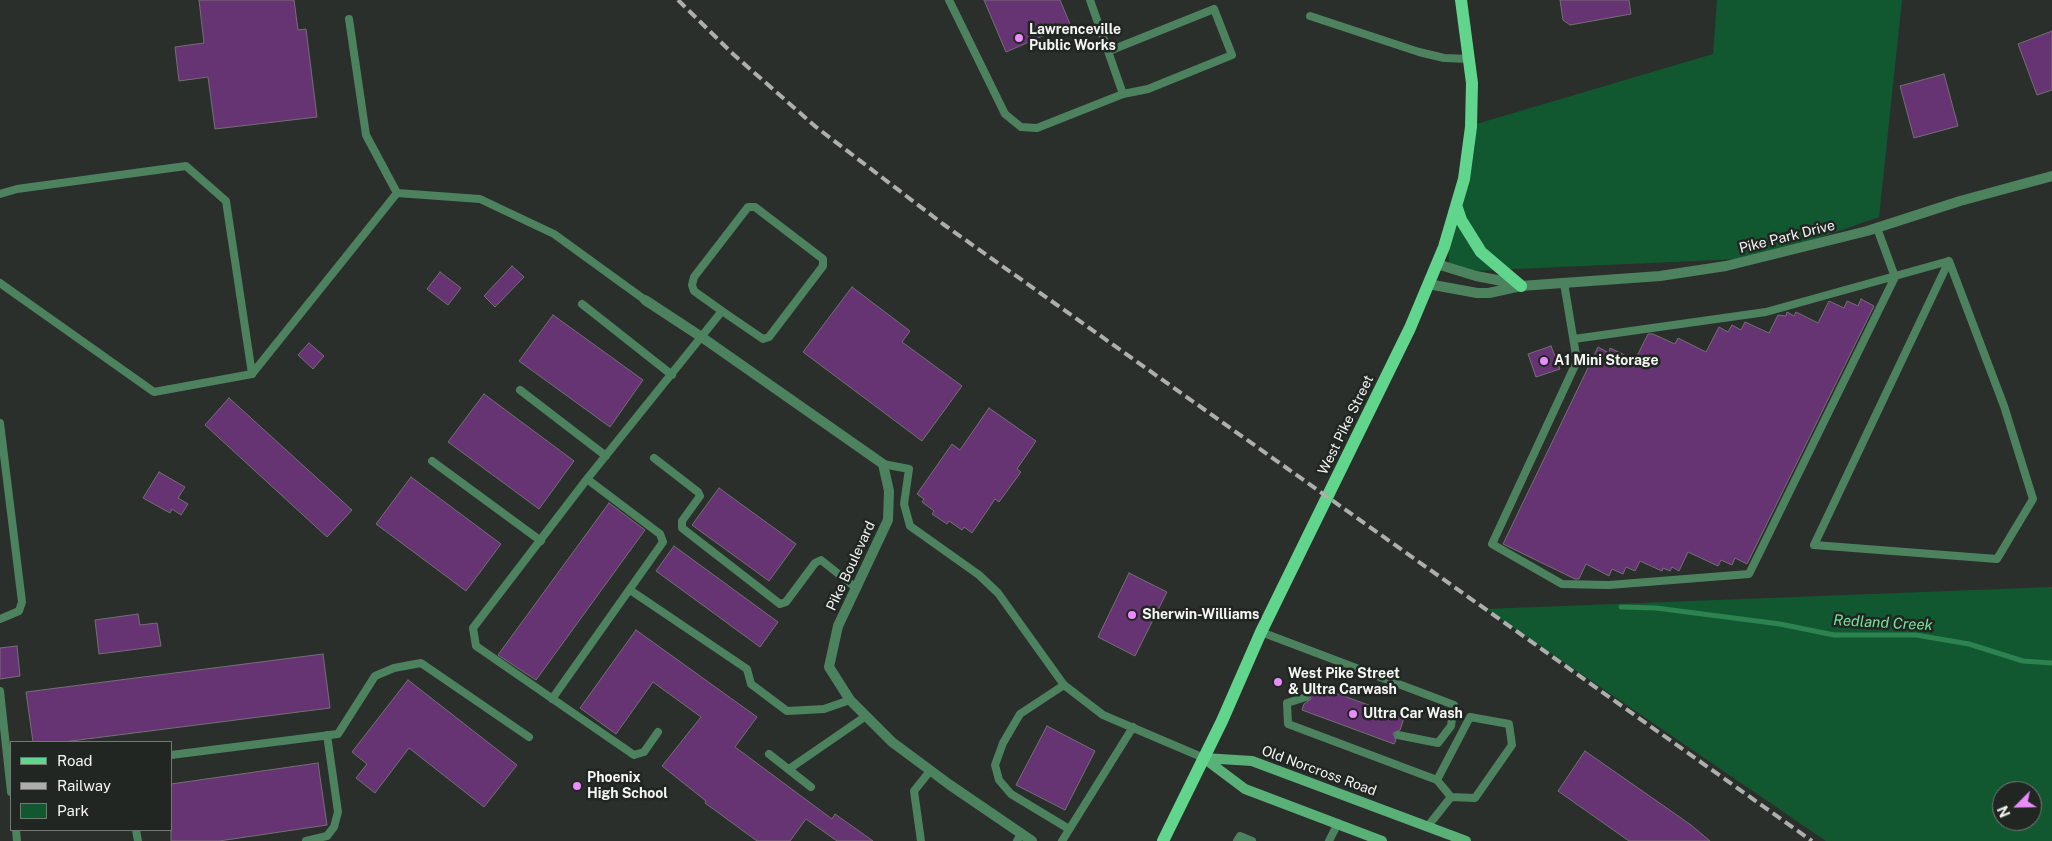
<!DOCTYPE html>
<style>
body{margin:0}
#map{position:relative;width:2052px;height:841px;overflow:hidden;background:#2a2f2c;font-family:"Public Sans",sans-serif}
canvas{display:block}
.legend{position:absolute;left:10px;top:741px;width:162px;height:90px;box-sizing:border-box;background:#212622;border:1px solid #757976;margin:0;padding:6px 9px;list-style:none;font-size:15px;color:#f3f6f3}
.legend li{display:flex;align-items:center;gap:10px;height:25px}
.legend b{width:25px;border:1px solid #757976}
.north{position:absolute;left:1992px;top:781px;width:50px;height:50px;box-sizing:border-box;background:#212622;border:1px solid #757976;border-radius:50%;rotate:247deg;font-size:14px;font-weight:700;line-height:20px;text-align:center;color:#f3f6f3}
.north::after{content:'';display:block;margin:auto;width:18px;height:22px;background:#e98dfe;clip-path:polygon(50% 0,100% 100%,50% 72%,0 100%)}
</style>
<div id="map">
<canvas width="2052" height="841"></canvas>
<ul class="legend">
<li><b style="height:6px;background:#61d58c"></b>Road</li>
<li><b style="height:6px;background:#acafac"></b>Railway</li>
<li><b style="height:14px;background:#115830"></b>Park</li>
</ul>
<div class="north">N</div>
</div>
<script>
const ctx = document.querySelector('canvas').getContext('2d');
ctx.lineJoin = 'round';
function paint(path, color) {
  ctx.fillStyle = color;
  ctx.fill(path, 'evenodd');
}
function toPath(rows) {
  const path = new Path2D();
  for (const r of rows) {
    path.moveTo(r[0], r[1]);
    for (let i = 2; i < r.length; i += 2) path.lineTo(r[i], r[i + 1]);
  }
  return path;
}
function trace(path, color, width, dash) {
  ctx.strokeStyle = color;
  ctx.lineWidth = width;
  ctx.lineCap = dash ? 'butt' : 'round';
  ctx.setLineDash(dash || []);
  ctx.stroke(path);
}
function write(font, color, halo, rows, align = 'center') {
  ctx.font = font + ' "Public Sans",sans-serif';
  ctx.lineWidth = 5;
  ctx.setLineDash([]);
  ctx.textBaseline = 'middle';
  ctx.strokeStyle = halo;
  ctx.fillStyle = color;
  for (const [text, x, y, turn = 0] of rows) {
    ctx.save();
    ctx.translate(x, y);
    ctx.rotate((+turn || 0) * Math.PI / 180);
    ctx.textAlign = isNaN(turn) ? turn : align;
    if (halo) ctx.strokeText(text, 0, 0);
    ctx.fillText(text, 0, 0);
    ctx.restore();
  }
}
const green = toPath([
 [1717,0,1902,0,1879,217,1761,258,1450,272,1448,246,1473,125,1713,54],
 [2052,587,2052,841,1826,841,1486,609],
 [2002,791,2032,791,2032,821,2002,821]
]);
const stream = toPath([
 [1621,607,1656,608,1780,624,1834,635,1916,635,1969,644,2023,661,2052,663]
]);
const building = toPath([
 [199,0,294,0,298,30,306,29,317,117,215,129,208,77,179,81,175,47,204,43,199,0],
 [984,0,1060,0,1070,24,1006,52,984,0],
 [1560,0,1629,0,1631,14,1570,25,1563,20,1560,0],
 [2052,31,2052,90,2037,95,2018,44,2052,31],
 [1944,74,1958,126,1914,138,1900,86,1944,74],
 [512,266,524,277,495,307,484,296,512,266],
 [440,272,461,288,448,305,427,289,440,272],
 [852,287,910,331,902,342,962,386,922,441,803,352,852,287],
 [1861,299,1874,306,1747,564,1735,558,1732,565,1721,560,1718,566,1688,552,1679,571,1672,567,1670,571,1663,568,1662,571,1640,561,1635,571,1626,567,1623,574,1612,569,1609,576,1586,564,1579,579,1575,579,1503,544,1598,347,1609,353,1610,348,1635,360,1648,334,1653,334,1675,344,1678,338,1706,352,1719,327,1728,332,1732,325,1741,330,1745,322,1769,333,1778,315,1786,316,1787,312,1794,316,1796,312,1818,323,1829,301,1844,308,1847,301,1858,306,1861,299],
 [553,315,643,380,610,427,519,361,553,315],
 [309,343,324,356,313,369,298,355,309,343],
 [1551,346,1560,369,1536,377,1528,354,1551,346],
 [484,394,574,461,539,509,448,442,484,394],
 [229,398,352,510,327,537,205,425,229,398],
 [989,408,1036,441,1017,469,1021,472,999,502,995,499,972,533,964,527,962,530,949,521,947,524,932,514,934,511,922,502,924,499,917,494,952,444,960,450,989,408],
 [159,472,185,487,178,498,188,504,181,515,172,509,170,513,143,498,159,472],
 [411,477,501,544,466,591,376,524,411,477],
 [719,488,796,544,769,581,692,525,719,488],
 [609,503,645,530,536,680,498,655,609,503],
 [674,546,778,622,760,647,656,571,674,546],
 [1129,573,1167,592,1135,656,1098,637,1129,573],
 [138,614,140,625,157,623,161,646,99,654,95,620,138,614],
 [636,630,757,717,735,747,832,819,835,814,873,841,837,841,806,819,790,841,757,841,705,803,706,801,662,766,701,717,653,682,616,734,580,708,636,630],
 [17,646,20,676,0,679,0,648,17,646],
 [323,654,330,708,63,742,33,742,26,692,323,654],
 [408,680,517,765,484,807,409,748,375,793,356,778,367,764,352,752,408,680],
 [1311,684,1404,718,1400,730,1393,733,1396,740,1394,744,1302,710,1304,704,1311,699,1308,692,1311,684],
 [1047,726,1095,751,1065,810,1016,785,1047,726],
 [1585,751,1691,825,1710,841,1629,841,1558,791,1585,751],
 [318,763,327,825,219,841,171,841,171,784,318,763]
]);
const lane = toPath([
 [949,0,1005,114,1021,127,1037,128,1123,94,1090,0],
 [1310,16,1419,52,1444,58,1470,59],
 [349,19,366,135,397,193],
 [1109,51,1214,9,1232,55,1148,89,1123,94],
 [0,194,17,189,186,166,226,201,252,374],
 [0,283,154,392,252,374,397,193,480,199,554,234,645,300],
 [1564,283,1577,361,1492,544,1562,584,1609,585,1749,574,1895,277,1877,228],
 [582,304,672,375],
 [1574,339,1766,312,1949,261,2004,406,2033,499,1997,559,1814,545,1949,261],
 [520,390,606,456],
 [0,423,22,602,19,611,0,619],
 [654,458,698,492,700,496,682,521,682,528,780,604,786,602,815,563,821,560,856,588],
 [432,461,541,541],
 [883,464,909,469,904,504,910,526,979,575,998,593,1064,685,1103,715,1204,758],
 [630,590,747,669,751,684,787,711,824,709,850,700],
 [1261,632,1454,705,1451,726,1438,743,1398,735],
 [1064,685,1020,714,1003,743,995,765,999,780,1011,794,1069,829],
 [0,691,11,792],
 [1306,697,1287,703,1288,724,1437,780,1470,717,1509,724,1512,745,1475,798,1451,797,1428,826],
 [552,699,663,542,660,534,587,479],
 [658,732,644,752,634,755,476,646,473,628,587,479,722,311,763,339,769,337,823,266,823,259,755,207,748,207,694,277,692,285,694,291,722,311],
 [769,754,811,787],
 [171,755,338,734,375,676,394,668,421,663,529,737],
 [789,769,866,716],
 [1437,780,1451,797],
 [16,830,17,841],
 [136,830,138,841],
 [306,841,327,836,334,827,338,812,327,735],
 [921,841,914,791,930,771],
 [1017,841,1021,834],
 [1062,841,1133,727],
 [1237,841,1240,836,1252,841],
 [1329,841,1338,823]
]);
const street = toPath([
 [1437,264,1476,276,1518,284],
 [1428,284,1477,293,1489,293,1521,286,1660,276,1726,266,1867,231,1960,201,2052,176],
 [645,300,703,338,883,464,889,491,888,520,838,626,829,667,850,700,892,742,950,785,1032,841]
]);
const secondary = toPath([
 [1204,758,1252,761,1466,841],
 [1205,759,1245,789,1382,841]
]);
const primary = toPath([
 [1457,208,1461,220,1481,252,1521,286],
 [1163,841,1222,721,1261,632,1410,328,1444,247,1464,179,1471,127,1472,83,1461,0]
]);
const rail = toPath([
 [678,0,733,54,816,127,943,224,1812,841]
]);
const markers = [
 [1019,38,5,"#e98dfe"],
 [1544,361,5,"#e98dfe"],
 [1132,615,5,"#e98dfe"],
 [1278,682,5,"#e98dfe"],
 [1353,714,5,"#e98dfe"],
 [577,786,5,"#e98dfe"]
];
const poiNames = [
 ["Lawrenceville",1029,30],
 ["Public Works",1029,46],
 ["A1 Mini Storage",1554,361],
 ["Sherwin-Williams",1142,615],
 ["West Pike Street",1288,674],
 ["& Ultra Carwash",1288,690],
 ["Ultra Car Wash",1363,714],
 ["Phoenix",587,778],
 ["High School",587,794]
];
const streetNames = [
 ["Pike Park Drive",1787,237,-14],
 ["West Pike Street",1346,425,-64],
 ["Pike Boulevard",851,566,-65],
 ["Old Norcross Road",1319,771,20]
];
const waterNames = [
 ["Redland Creek",1883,623,3]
];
paint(green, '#115830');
trace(stream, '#2c834f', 5);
paint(building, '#673473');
trace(building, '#746f74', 1);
trace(lane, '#4d825e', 8);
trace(street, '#4d825e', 10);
trace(secondary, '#59b178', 10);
trace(primary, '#61d58c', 12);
trace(rail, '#acafac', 4, [10, 5]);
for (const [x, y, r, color] of markers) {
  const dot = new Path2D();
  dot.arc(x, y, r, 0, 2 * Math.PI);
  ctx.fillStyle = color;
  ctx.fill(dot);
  trace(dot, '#212622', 2);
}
write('bold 14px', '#f3f6f3', '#212622', poiNames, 'left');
write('14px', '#f3f6f3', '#212622', streetNames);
write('italic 15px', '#74e49b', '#212622', waterNames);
</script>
